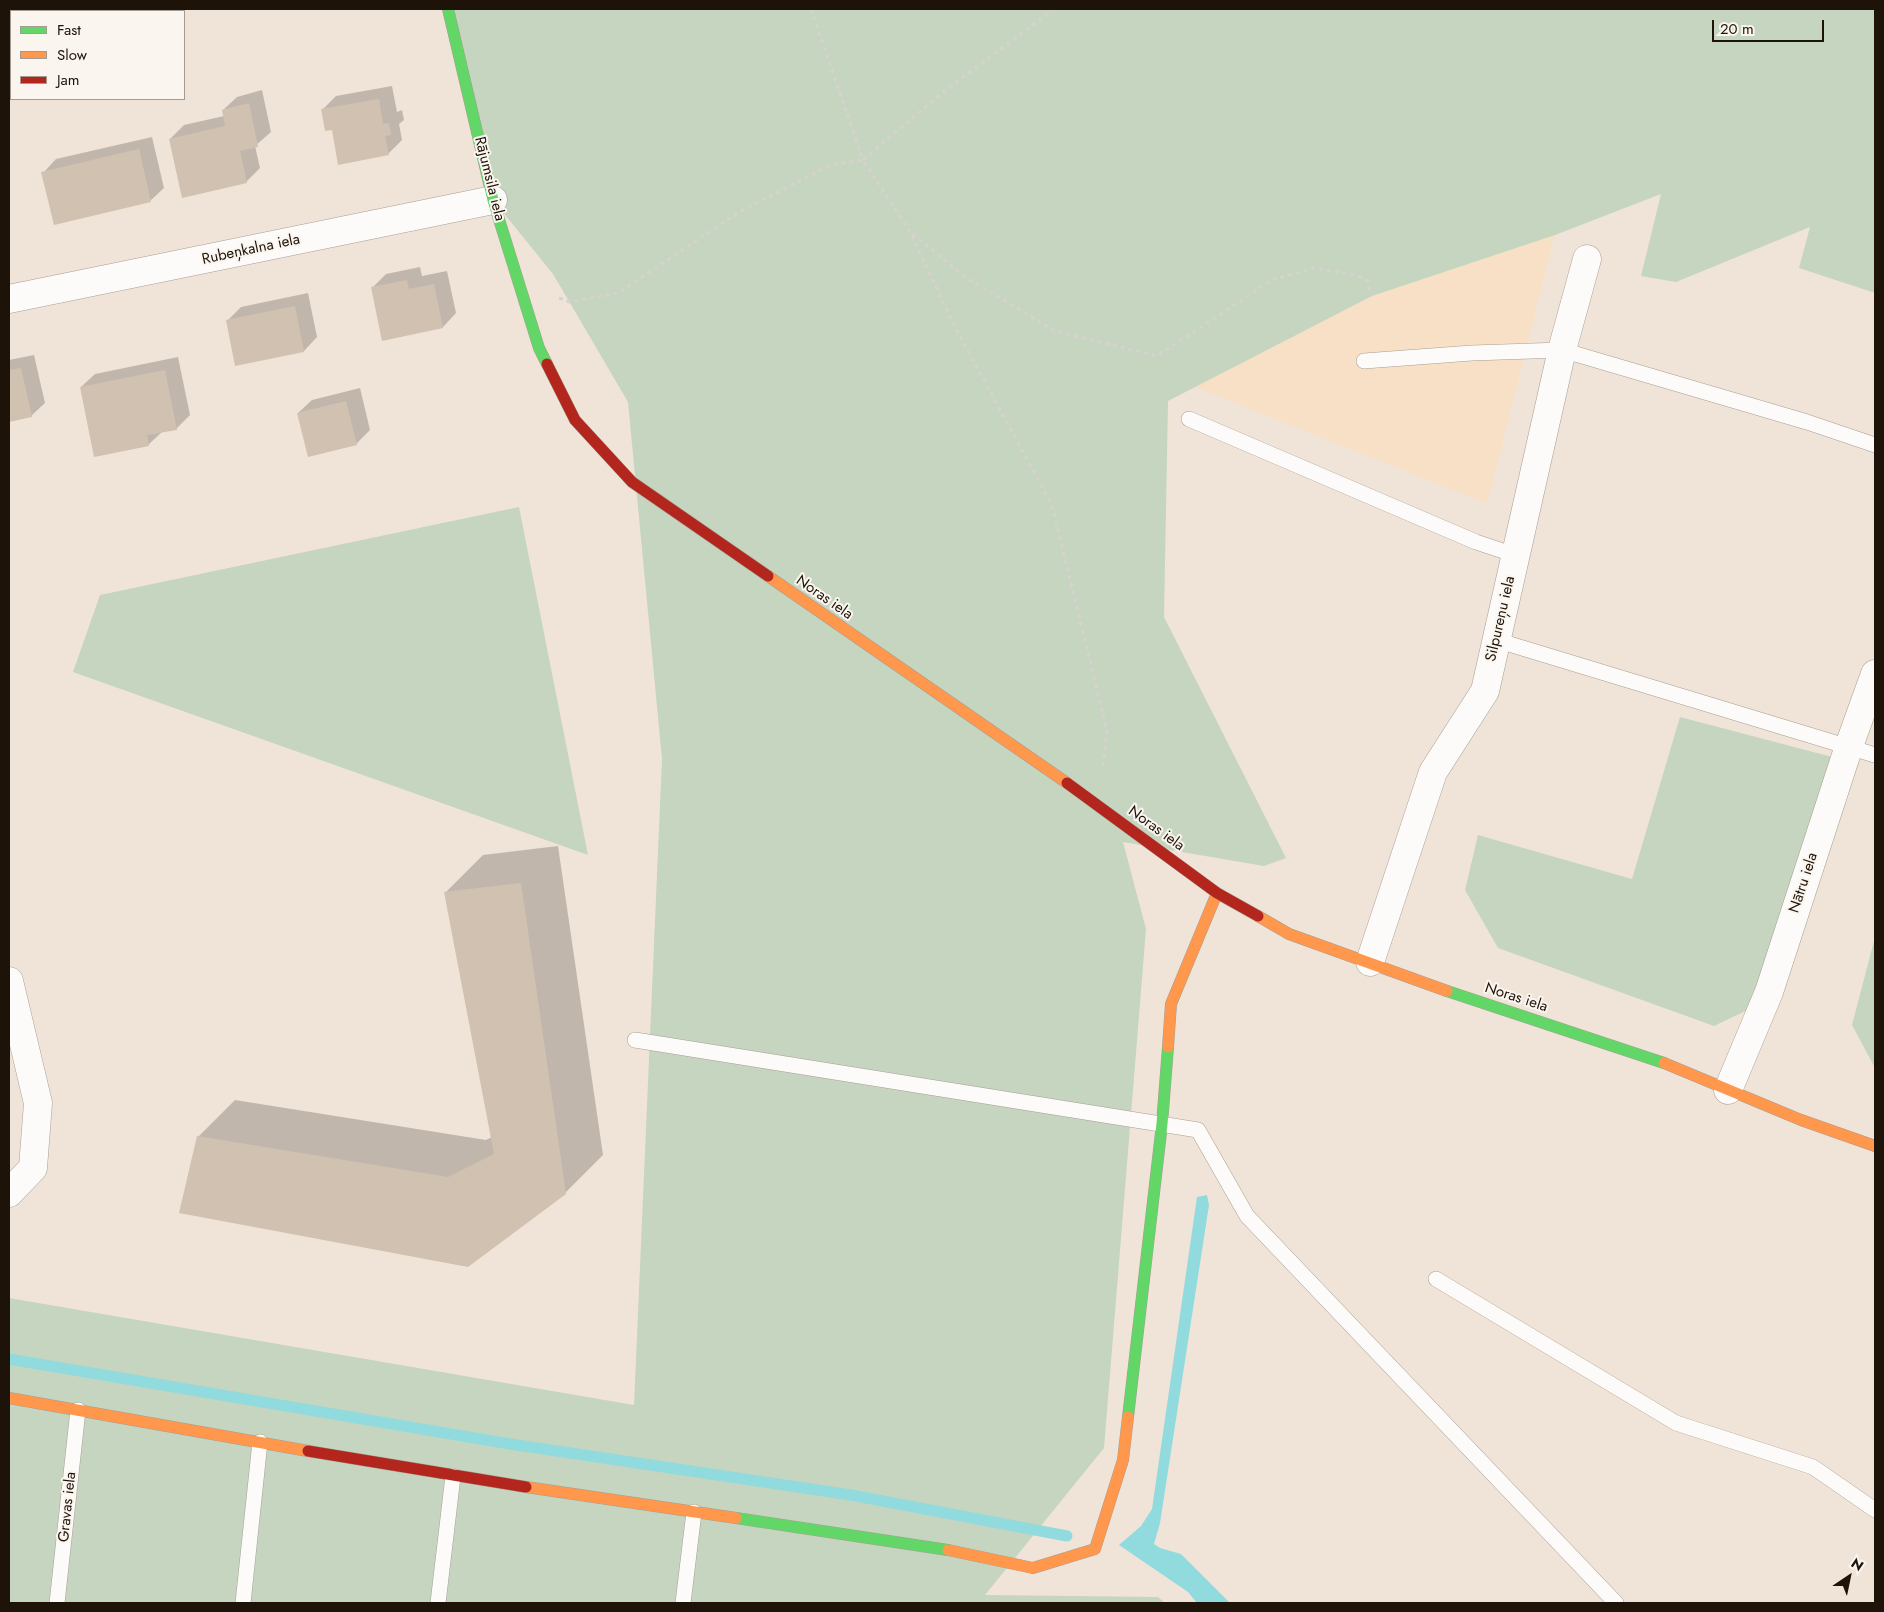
<!DOCTYPE html>
<meta charset="utf-8">
<style>
body{margin:0}
#map{position:relative;width:1884px;height:1612px;overflow:hidden;background:#f0e4d8;font-family:Jost,sans-serif}
canvas{display:block}
.frame{position:absolute;inset:0;border:10px solid #1d1309;pointer-events:none}
.legend{position:absolute;left:10px;top:10px;width:175px;height:90px;box-sizing:border-box;background:#fbf5ef;border:1px solid #a29b93;margin:0;padding:6px 9px;list-style:none;font-size:15px;color:#1d1309}
.legend li{display:flex;align-items:center;gap:10px;height:25px}
.legend b{width:25px;border:1px solid #a29b93}
.north{position:absolute;left:1824px;top:1552px;width:50px;height:50px;-webkit-text-stroke:4px #fbf5ef;paint-order:stroke;rotate:34deg;font-size:14px;font-weight:700;line-height:20px;text-align:center;color:#1d1309}
.north::after{content:'';display:block;margin:auto;width:18px;height:22px;background:#1d1309;clip-path:polygon(50% 0,100% 100%,50% 72%,0 100%)}
.scale{position:absolute;left:1712px;top:20px;width:112px;height:22px;box-sizing:border-box;border:2px solid #1d1309;border-top:0;padding-left:6px;font-size:15px;line-height:18px;white-space:nowrap;color:#1d1309;-webkit-text-stroke:4px #fbf5ef;paint-order:stroke}
</style>
<div id="map">
<canvas width="1884" height="1612"></canvas>
<div class="frame"></div>
<ul class="legend">
<li><b style="height:6px;background:#63d668"></b>Fast</li>
<li><b style="height:6px;background:#ff974d"></b>Slow</li>
<li><b style="height:6px;background:#b3261e"></b>Jam</li>
</ul>
<div class="north">N</div>
<div class="scale">20 m</div>
</div>
<script>
const ctx = document.querySelector('canvas').getContext('2d');
ctx.lineJoin = 'round';
function paint(path, color) {
  ctx.fillStyle = color;
  ctx.fill(path, 'evenodd');
}
function toPath(rows) {
  const path = new Path2D();
  for (const r of rows) {
    path.moveTo(r[0], r[1]);
    for (let i = 2; i < r.length; i += 2) path.lineTo(r[i], r[i + 1]);
  }
  return path;
}
function trace(path, color, width, dash) {
  ctx.strokeStyle = color;
  ctx.lineWidth = width;
  ctx.lineCap = dash ? 'butt' : 'round';
  ctx.setLineDash(dash || []);
  ctx.stroke(path);
}
function write(font, color, halo, rows, align = 'center') {
  ctx.font = font + ' Jost,sans-serif';
  ctx.lineWidth = 4;
  ctx.setLineDash([]);
  ctx.textBaseline = 'middle';
  ctx.strokeStyle = halo;
  ctx.fillStyle = color;
  for (const [text, x, y, turn = 0] of rows) {
    ctx.save();
    ctx.translate(x, y);
    ctx.rotate((+turn || 0) * Math.PI / 180);
    ctx.textAlign = isNaN(turn) ? turn : align;
    if (halo) ctx.strokeText(text, 0, 0);
    ctx.fillText(text, 0, 0);
    ctx.restore();
  }
}
const built = toPath([
 [1555,235,1487,504,1194,387,1372,296]
]);
const green = toPath([
 [448,9,1875,9,1875,293,1799,268,1810,227,1676,282,1641,276,1661,194,1555,235,1372,296,1168,401,1164,617,1286,858,1264,866,1123,842,1146,929,1104,1448,985,1595,1158,1597,1165,1603,9,1603,9,1298,634,1405,662,759,628,402,553,274,493,200],
 [519,507,588,855,73,672,100,595],
 [1680,717,1836,758,1758,1005,1714,1026,1498,948,1465,890,1478,835,1632,879],
 [1875,937,1875,1068,1852,1025]
]);
const water = toPath([
 [1207,1195,1209,1205,1160,1523,1154,1544,1160,1548,1181,1554,1230,1603,1197,1603,1188,1592,1119,1545,1141,1526,1152,1509,1197,1197]
]);
const shadow = toPath([
 [392,86,397,112,402,110,404,120,399,124,402,140,388,154,333,128,322,110,336,96],
 [262,90,271,132,255,146,260,168,246,182,170,139,184,125,224,116,223,110,237,97],
 [152,137,164,188,150,201,43,173,56,159],
 [420,267,422,276,447,271,456,313,443,327,383,340,372,288,386,274],
 [308,293,317,337,304,351,227,321,241,307],
 [34,355,45,403,31,416,9,420,9,360],
 [178,357,190,415,176,429,163,431,148,445,81,387,95,374],
 [360,388,370,430,356,444,298,413,312,400],
 [558,846,603,1155,565,1193,467,1266,198,1137,235,1100,486,1140,492,1137,445,893,483,855]
]);
const stream = toPath([
 [9,1359,510,1444,851,1495,1067,1536]
]);
const building = toPath([
 [379,99,383,124,389,123,391,135,385,136,389,155,338,165,332,130,325,131,321,109],
 [249,103,258,147,240,151,247,183,182,198,169,139,225,126,222,110],
 [139,149,151,202,54,225,41,172],
 [407,280,409,289,434,284,443,328,382,341,371,287],
 [295,306,304,352,235,366,226,320],
 [21,368,32,417,9,422,9,370],
 [165,370,177,430,147,435,149,446,94,457,80,387],
 [346,401,357,445,308,457,297,413],
 [521,883,566,1194,468,1267,179,1213,197,1136,448,1177,494,1154,444,892]
]);
const path = toPath([
 [811,9,863,160,943,92,1054,9],
 [913,234,962,275,1055,331,1157,356,1272,280,1314,268,1357,275,1367,281,1372,296],
 [559,298,570,302,618,293,741,211,830,165,863,160,910,232,954,325,1052,505,1107,731,1103,768]
]);
const lane = toPath([
 [1364,361,1472,353,1562,350,1807,422,1875,445],
 [1189,419,1476,542,1515,555],
 [1496,640,1875,755],
 [635,1040,1198,1130,1247,1216,1616,1603],
 [1436,1279,1676,1423,1813,1467,1875,1510],
 [57,1603,78,1410],
 [243,1603,260,1442],
 [438,1603,453,1476],
 [683,1603,694,1512]
]);
const street = toPath([
 [9,299,493,200],
 [1370,962,1433,772,1485,691,1562,350,1587,259],
 [9,981,38,1103,33,1168,9,1193],
 [1728,1090,1769,992,1849,746,1875,674]
]);
const fast = toPath([
 [448,9,493,200,539,348,547,364],
 [1447,991,1664,1063],
 [1128,1417,1162,1124,1168,1047],
 [736,1518,948,1550]
]);
const slow = toPath([
 [768,576,1067,783],
 [1258,916,1289,934,1447,991],
 [1168,1047,1171,1004,1217,893],
 [1664,1063,1801,1120,1875,1146],
 [9,1398,308,1451],
 [526,1487,736,1518],
 [948,1550,1033,1568,1095,1549,1123,1460,1128,1417]
]);
const jam = toPath([
 [547,364,575,420,632,482,768,576],
 [1067,783,1217,893,1258,916],
 [308,1451,526,1487]
]);
const streetNames = [
 ["Rājumsila iela",489,179,76],
 ["Rubeņkalna iela",251,250,-12],
 ["Noras iela",824,598,35],
 ["Silpureņu iela",1501,619,-77],
 ["Noras iela",1156,829,36],
 ["Nātru iela",1804,883,-72],
 ["Noras iela",1516,998,18],
 ["Gravas iela",68,1507,-84]
];
paint(built, '#f7e0c6');
paint(green, '#c5d5bf');
paint(water, '#91dade');
paint(shadow, '#0003');
trace(stream, '#91dade', 11);
paint(building, '#d1c1b0');
trace(lane, '#a89e94', 16);
trace(street, '#a89e94', 29);
trace(fast, '#a89e94', 12);
trace(slow, '#a89e94', 12);
trace(jam, '#a89e94', 12);
trace(path, '#d6d2ce', 3, [4, 4]);
trace(lane, '#fdfbf9', 15);
trace(street, '#fdfbf9', 28);
trace(fast, '#63d668', 11);
trace(slow, '#ff974d', 11);
trace(jam, '#b3261e', 11);
write('15px', '#1d1309', '#fbf5ef', streetNames);
</script>
